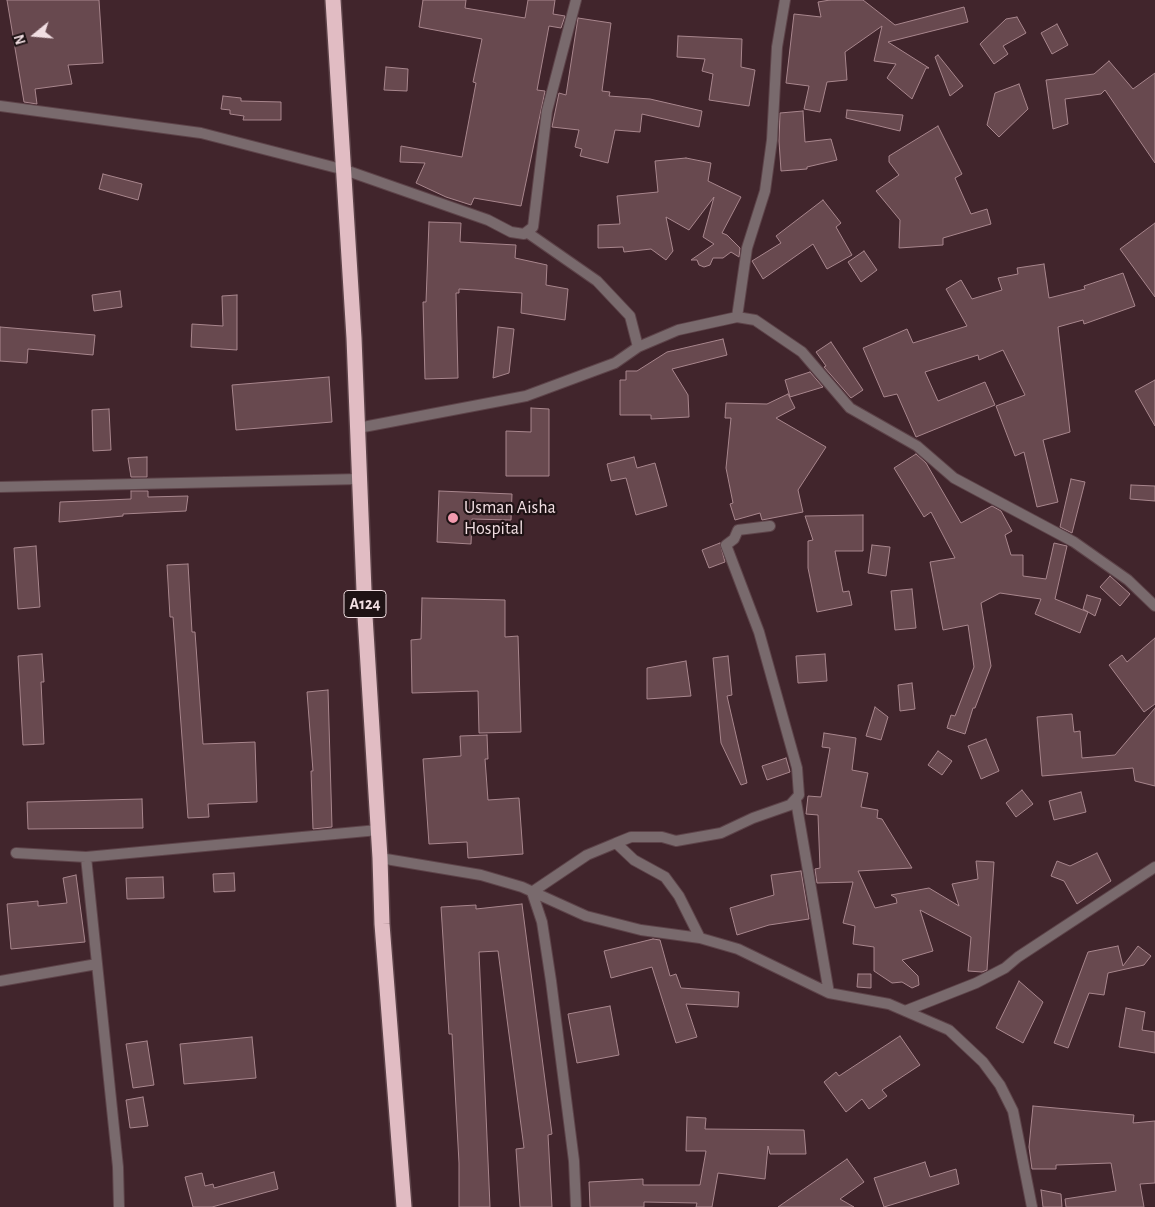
<!DOCTYPE html>
<style>
body{margin:0}
#map{position:relative;width:1155px;height:1207px;overflow:hidden;background:#41252c;font-family:"Alegreya Sans",sans-serif}
canvas{display:block}
.north{position:absolute;left:10px;top:10px;width:50px;height:50px;-webkit-text-stroke:4px #1f1315;paint-order:stroke;rotate:253deg;font-size:14px;font-weight:700;line-height:20px;text-align:center;color:#f1dee2}
.north::after{content:'';display:block;margin:auto;width:18px;height:22px;background:#f1dee2;clip-path:polygon(50% 0,100% 100%,50% 72%,0 100%)}
</style>
<div id="map">
<canvas width="1155" height="1207"></canvas>
<div class="north">N</div>
</div>
<script>
const ctx = document.querySelector('canvas').getContext('2d');
ctx.lineJoin = 'round';
function paint(path, color) {
  ctx.fillStyle = color;
  ctx.fill(path, 'evenodd');
}
function toPath(rows) {
  const path = new Path2D();
  for (const r of rows) {
    path.moveTo(r[0], r[1]);
    for (let i = 2; i < r.length; i += 2) path.lineTo(r[i], r[i + 1]);
  }
  return path;
}
function trace(path, color, width, dash) {
  ctx.strokeStyle = color;
  ctx.lineWidth = width;
  ctx.lineCap = dash ? 'butt' : 'round';
  ctx.setLineDash(dash || []);
  ctx.stroke(path);
}
function write(font, color, halo, rows, align = 'center') {
  ctx.font = font + ' "Alegreya Sans",sans-serif';
  ctx.lineWidth = 4.5;
  ctx.setLineDash([]);
  ctx.textBaseline = 'middle';
  ctx.strokeStyle = halo;
  ctx.fillStyle = color;
  for (const [text, x, y, turn = 0] of rows) {
    ctx.save();
    ctx.translate(x, y);
    ctx.rotate((+turn || 0) * Math.PI / 180);
    ctx.textAlign = isNaN(turn) ? turn : align;
    if (halo) ctx.strokeText(text, 0, 0);
    ctx.fillText(text, 0, 0);
    ctx.restore();
  }
}
const building = toPath([
 [7,0,99,0,103,63,68,65,72,84,35,89,37,104,24,102,7,0],
 [423,0,466,0,465,8,525,18,528,0,555,0,553,14,565,16,561,28,549,26,537,90,545,91,521,206,474,198,471,205,446,197,416,183,425,163,400,162,401,146,462,157,476,83,473,82,482,39,419,27,423,0],
 [830,0,863,0,895,25,964,7,968,22,888,42,929,68,926,68,912,99,887,78,896,64,874,61,882,26,845,52,847,80,827,82,820,112,804,109,809,86,786,83,794,14,821,17,818,2,830,0],
 [1017,17,1026,33,1003,46,1008,54,994,64,980,44,1006,19,1017,17],
 [578,18,611,23,602,91,610,92,609,96,650,99,702,111,699,127,642,114,640,132,615,130,608,163,580,156,582,149,575,147,579,130,552,127,559,93,566,95,578,18],
 [1057,24,1068,45,1052,54,1041,33,1057,24],
 [678,36,742,39,741,67,755,70,749,106,709,100,713,74,702,71,705,59,677,57,678,36],
 [938,55,963,86,950,96,935,57,938,55],
 [1109,61,1133,89,1155,73,1155,163,1105,90,1101,94,1065,99,1068,124,1053,129,1046,80,1094,74,1109,61],
 [386,67,408,69,407,91,384,90,386,67],
 [1019,84,1028,109,999,137,987,125,995,93,1019,84],
 [223,96,241,98,241,101,281,102,281,120,243,120,244,116,230,114,230,110,221,109,223,96],
 [847,110,903,115,900,131,846,118,847,110],
 [803,111,805,142,831,139,837,160,807,167,807,169,781,171,779,141,780,113,803,111],
 [938,126,962,174,955,178,971,214,987,209,991,224,943,238,943,245,899,248,900,220,876,191,899,175,889,162,889,156,938,126],
 [686,158,711,163,708,181,741,197,722,233,727,235,740,248,739,257,731,252,723,258,713,258,710,265,704,267,699,265,697,260,691,260,714,244,703,237,714,197,689,230,666,217,673,251,666,260,651,249,624,252,623,247,598,248,598,225,620,224,617,196,658,192,655,161,686,158],
 [103,174,142,184,138,200,99,189,103,174],
 [823,200,841,223,836,227,852,255,827,269,813,244,763,279,752,261,781,243,776,236,823,200],
 [429,222,461,223,460,242,516,245,515,258,547,265,546,285,568,289,565,320,521,313,522,293,459,289,459,293,456,293,458,378,425,379,423,302,426,302,429,222],
 [1155,223,1155,297,1120,249,1155,223],
 [864,251,877,270,861,282,848,262,864,251],
 [1044,264,1049,298,1085,289,1084,286,1123,273,1135,306,1084,324,1083,320,1058,327,1070,432,1043,440,1058,502,1037,507,1024,452,1015,456,996,406,1025,395,1003,350,979,360,978,355,925,372,938,401,985,382,995,405,916,437,897,394,884,397,863,348,907,329,913,343,967,326,946,289,961,280,972,299,1002,290,998,278,1018,274,1017,268,1044,264],
 [120,291,122,307,94,311,92,295,120,291],
 [237,295,237,350,191,347,192,324,223,326,222,296,237,295],
 [0,327,95,335,93,355,28,349,27,363,0,361,0,327],
 [498,327,514,329,509,373,493,378,498,327],
 [723,339,727,355,672,369,688,395,689,417,651,419,651,415,620,415,620,380,626,380,626,371,637,371,667,352,723,339],
 [831,342,863,390,851,398,824,367,826,366,816,352,831,342],
 [810,372,823,387,790,397,785,380,810,372],
 [329,377,332,422,236,430,232,385,329,377],
 [1155,380,1155,426,1135,391,1155,380],
 [788,394,795,408,776,418,826,447,798,490,803,512,762,520,760,513,735,520,730,504,733,503,726,468,731,418,725,418,726,403,767,404,788,394],
 [531,408,549,409,549,476,506,476,506,431,531,432,531,408],
 [109,409,111,450,93,451,92,410,109,409],
 [916,454,926,463,961,523,992,506,1001,511,1012,531,1005,535,1011,555,1023,555,1023,576,1046,579,1054,543,1067,546,1055,599,1088,612,1080,633,1035,614,1041,599,1000,593,981,603,991,666,975,708,973,708,965,734,947,728,951,715,955,716,974,667,968,625,943,630,930,562,955,558,931,512,924,517,894,468,916,454],
 [147,457,147,477,131,477,128,458,147,457],
 [634,457,637,468,655,463,667,506,636,515,626,478,611,481,607,464,634,457],
 [1071,479,1085,482,1072,533,1060,527,1071,479],
 [1131,485,1155,486,1155,501,1130,499,1131,485],
 [131,491,148,491,148,497,188,496,186,511,123,514,123,516,59,522,60,502,131,499,131,491],
 [439,491,512,494,511,520,472,519,471,544,437,542,439,491],
 [863,515,863,551,835,551,843,592,849,591,852,605,817,612,808,568,808,541,813,540,805,516,863,515],
 [720,543,725,562,709,568,702,550,720,543],
 [872,545,890,547,886,576,868,573,872,545],
 [36,546,40,607,18,609,14,548,36,546],
 [188,564,192,632,195,632,203,744,255,742,257,802,208,804,209,817,188,818,173,617,170,617,167,565,188,564],
 [1110,576,1130,594,1120,606,1100,587,1110,576],
 [912,589,916,628,895,630,891,591,912,589],
 [1087,595,1101,599,1095,616,1083,609,1087,595],
 [422,598,505,600,505,637,518,636,521,732,479,733,478,691,412,693,411,640,421,639,422,598],
 [1155,638,1155,704,1144,712,1109,665,1122,655,1127,662,1155,638],
 [42,654,44,682,41,682,44,744,23,745,18,656,42,654],
 [825,654,827,681,798,683,796,656,825,654],
 [728,656,732,695,727,696,747,783,741,785,721,743,713,658,728,656],
 [686,661,691,696,647,699,647,668,686,661],
 [912,683,915,709,900,711,898,685,912,683],
 [328,690,332,827,313,829,311,771,313,771,307,692,328,690],
 [875,707,888,717,881,740,866,736,875,707],
 [1155,708,1155,786,1135,781,1133,768,1042,776,1037,717,1072,714,1074,732,1080,731,1082,758,1115,755,1155,708],
 [824,733,856,738,852,770,868,773,861,807,878,810,877,818,882,819,912,868,858,871,875,908,897,903,896,898,891,895,929,888,959,906,952,884,978,879,976,861,994,862,987,970,982,972,968,971,971,937,920,910,933,951,902,960,918,976,919,985,912,988,902,982,892,983,874,971,874,947,853,944,855,926,843,923,853,882,817,883,815,869,820,868,818,815,806,814,808,796,821,797,830,748,822,747,824,733],
 [487,735,488,759,485,759,488,800,519,798,523,854,468,858,467,842,429,844,423,759,461,756,460,736,487,735],
 [986,739,999,771,981,779,968,746,986,739],
 [938,751,952,761,942,775,928,765,938,751],
 [786,758,790,772,767,780,762,766,786,758],
 [1022,790,1033,804,1016,817,1006,803,1022,790],
 [1081,792,1086,812,1054,820,1049,801,1081,792],
 [142,799,143,828,28,829,27,802,142,799],
 [1097,853,1111,881,1077,904,1064,881,1051,876,1057,861,1070,866,1097,853],
 [801,871,809,919,769,925,737,935,730,908,774,895,771,875,801,871],
 [234,873,235,891,214,892,213,874,234,873],
 [76,875,85,942,11,949,7,904,38,901,38,906,67,903,63,878,76,875],
 [163,877,164,898,127,899,126,878,163,877],
 [522,904,552,1134,548,1135,552,1207,520,1207,516,1149,524,1148,498,951,479,952,490,1207,459,1207,459,1163,452,1034,449,1034,441,907,476,905,476,909,522,904],
 [653,939,660,940,670,976,676,974,681,988,739,992,738,1007,686,1004,697,1037,676,1043,652,967,611,978,604,951,653,939],
 [1118,946,1123,966,1138,946,1151,956,1144,965,1108,973,1104,995,1089,993,1068,1048,1054,1043,1088,952,1118,946],
 [858,974,871,974,871,988,857,987,858,974],
 [1019,981,1043,1002,1023,1043,996,1028,1019,981],
 [610,1006,619,1055,577,1063,568,1014,610,1006],
 [1126,1008,1145,1012,1142,1030,1155,1032,1155,1053,1119,1047,1126,1008],
 [900,1036,920,1065,882,1090,887,1096,869,1109,862,1099,846,1112,824,1082,836,1072,839,1076,900,1036],
 [252,1037,256,1078,184,1084,180,1044,252,1037],
 [147,1041,154,1085,133,1088,126,1044,147,1041],
 [143,1097,148,1126,130,1128,126,1100,143,1097],
 [1033,1106,1134,1115,1133,1123,1155,1121,1155,1183,1140,1184,1144,1207,1066,1207,1065,1199,1116,1191,1111,1163,1056,1165,1056,1169,1032,1169,1029,1147,1033,1106],
 [687,1117,706,1118,705,1129,804,1130,806,1154,770,1154,768,1146,765,1179,718,1173,712,1207,696,1207,697,1203,644,1202,644,1207,590,1207,589,1182,643,1179,643,1185,700,1185,706,1151,686,1151,687,1117],
 [847,1159,864,1182,840,1199,854,1207,778,1207,847,1159],
 [925,1162,930,1177,956,1169,959,1184,884,1207,874,1178,925,1162],
 [274,1172,278,1189,212,1207,193,1207,185,1177,202,1173,205,1186,213,1184,214,1188,274,1172],
 [1041,1190,1061,1194,1062,1207,1043,1207,1041,1190]
]);
const street = toPath([
 [0,106,201,133,345,170,488,220,511,232,524,234,533,227,547,111,576,0],
 [528,233,597,281,630,316,638,347],
 [737,317,747,248,765,191,772,140,777,47,785,0],
 [358,428,526,396,615,363,638,347,678,330,737,317,755,320,802,352,850,408,917,446,954,478,1074,542,1128,580,1155,606],
 [0,487,360,479],
 [796,801,829,993],
 [616,843,631,837,662,837,676,841,721,833,753,818,790,805,799,795,797,768,759,632,726,545,734,539,738,530,770,526],
 [16,853,86,857,378,830],
 [86,857,118,1167,119,1207],
 [380,858,481,875,522,887,586,916,641,930,700,938,738,949,829,993,889,1004,949,1030,983,1062,1000,1085,1013,1111,1032,1207],
 [0,981,97,964],
 [905,1011,976,983,1005,968,1018,957,1155,867],
 [576,1207,574,1161,551,981,542,922,532,892,587,855,616,843,634,860,665,877,679,896,700,938]
]);
const highway = toPath([
 [333,0,354,338,365,616,380,858,382,924,404,1207]
]);
const markers = [
 [453,518,6,"#f29aae"]
];
const shields = [
 [365,604,42]
];
const shieldNames = [
 ["A124",365,604]
];
const poiNames = [
 ["Usman Aisha",464,508],
 ["Hospital",464,529]
];
paint(building, '#68494f');
trace(building, '#a8868d', 1);
trace(street, '#5d4349', 12);
trace(highway, '#5d4349', 18);
trace(street, '#796a6d', 10);
trace(highway, '#e1bcc3', 15);
for (const [x, y, r, color] of markers) {
  const dot = new Path2D();
  dot.arc(x, y, r, 0, 2 * Math.PI);
  ctx.fillStyle = color;
  ctx.fill(dot);
  trace(dot, '#1f1315', 2);
}
for (const [x, y, w] of shields) {
  const box = new Path2D();
  box.roundRect(x - w / 2, y - 13.5, w, 27, 4);
  ctx.fillStyle = '#1f1315';
  ctx.fill(box);
  trace(box, '#f1dee2', 1);
}
write('bold 16px', '#f1dee2', null, shieldNames);
write('18px', '#f1dee2', '#1f1315', poiNames, 'left');
</script>
